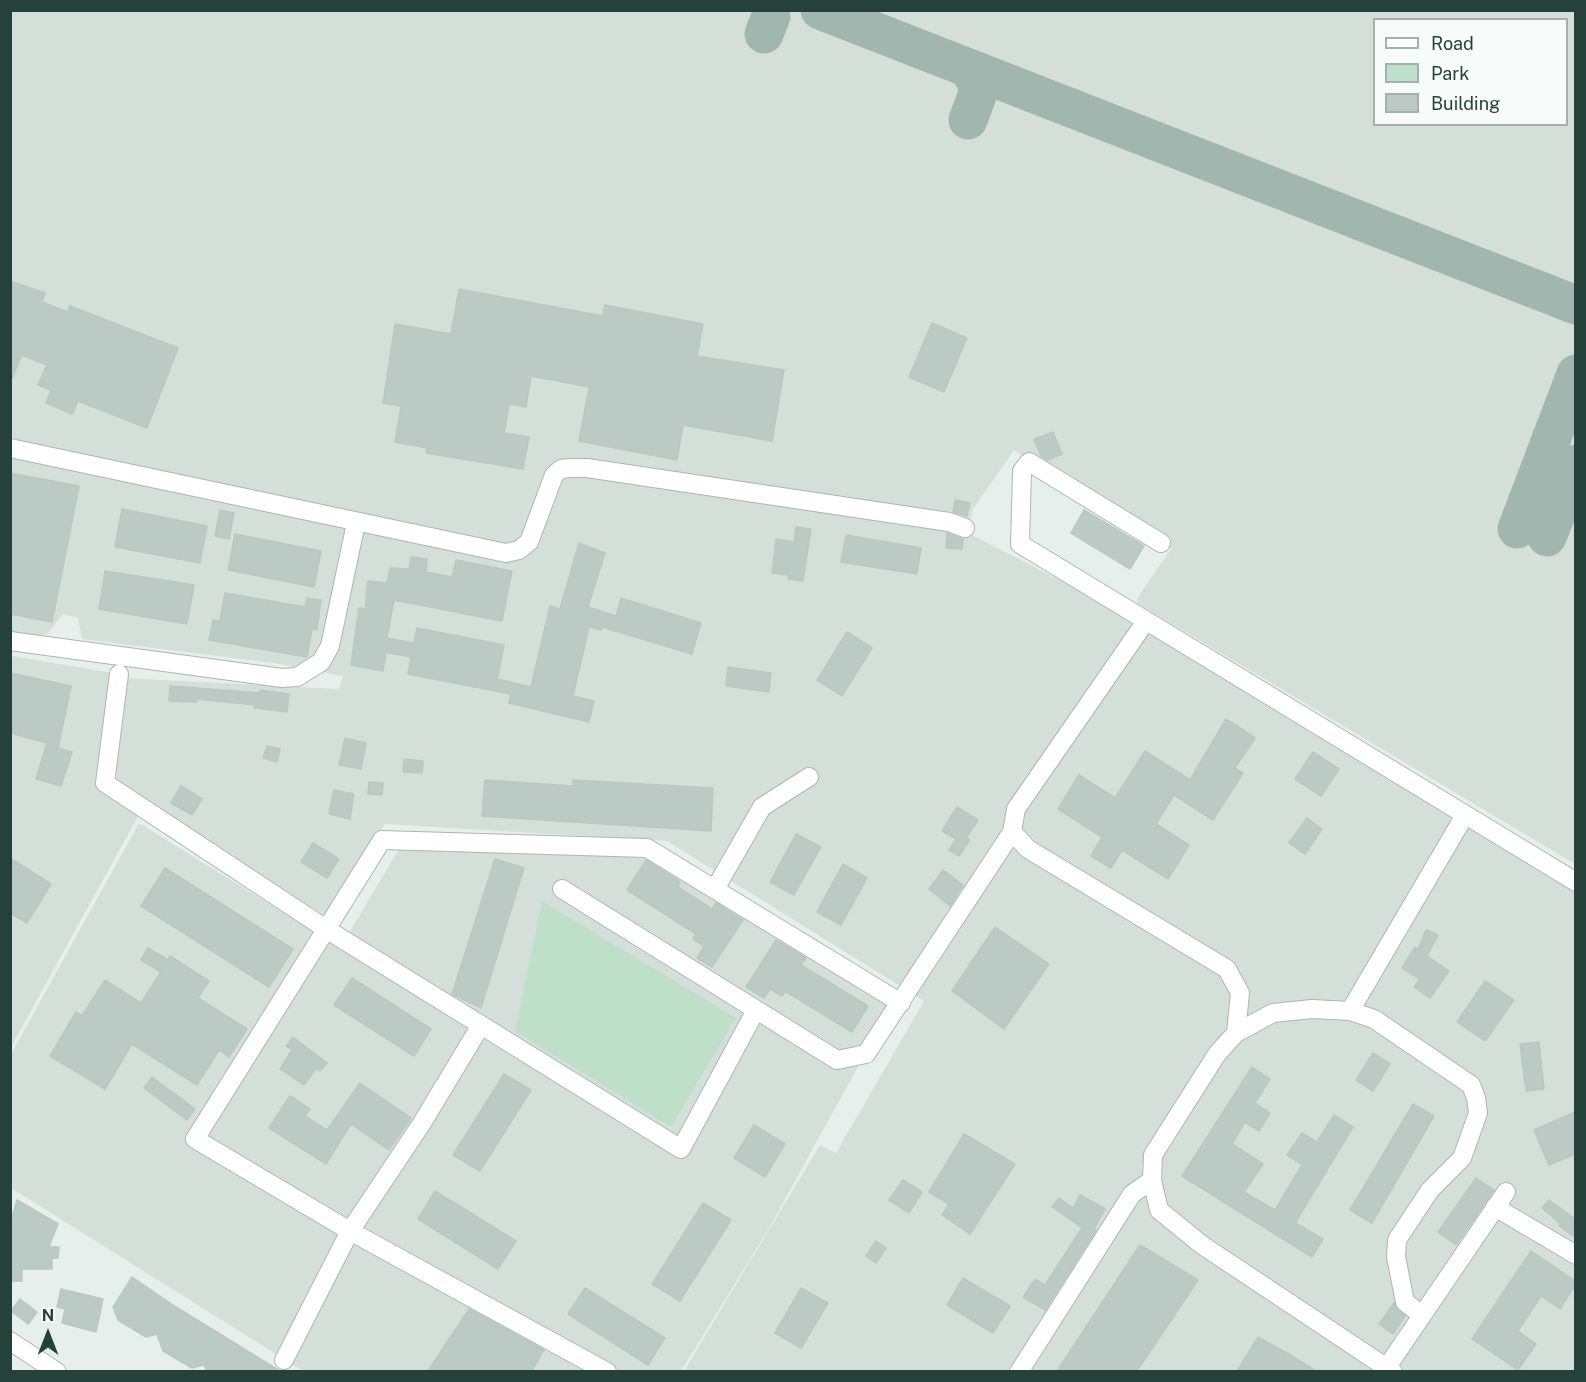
<!DOCTYPE html>
<style>
body{margin:0}
#map{position:relative;width:1586px;height:1382px;overflow:hidden;background:#e6efeb;font-family:"Public Sans",sans-serif}
canvas{display:block}
.frame{position:absolute;inset:0;border:12px solid #24423a;pointer-events:none}
.legend{position:absolute;left:1373px;top:18px;width:195px;height:108px;box-sizing:border-box;background:#f7fbf9;border:2px solid #a3b1ad;margin:0;padding:8px 10px;list-style:none;font-size:18px;color:#24423a}
.legend li{display:flex;align-items:center;gap:12px;height:30px}
.legend b{width:30px;border:2px solid #a3b1ad}
.north{position:absolute;left:18px;top:1304px;width:60px;height:60px;-webkit-text-stroke:4px #f7fbf9;paint-order:stroke;rotate:0deg;font-size:16px;font-weight:700;line-height:24px;text-align:center;color:#24423a}
.north::after{content:'';display:block;margin:auto;width:21px;height:27px;background:#24423a;clip-path:polygon(50% 0,100% 100%,50% 72%,0 100%)}
</style>
<div id="map">
<canvas width="1586" height="1382"></canvas>
<div class="frame"></div>
<ul class="legend">
<li><b style="height:8px;background:#fff"></b>Road</li>
<li><b style="height:16px;background:#bfe0c8"></b>Park</li>
<li><b style="height:16px;background:#bbcac4"></b>Building</li>
</ul>
<div class="north">N</div>
</div>
<script>
const ctx = document.querySelector('canvas').getContext('2d');
ctx.lineJoin = 'round';
function paint(path, color) {
  ctx.fillStyle = color;
  ctx.fill(path, 'evenodd');
}
function toPath(rows) {
  const path = new Path2D();
  for (const r of rows) {
    path.moveTo(r[0], r[1]);
    for (let i = 2; i < r.length; i += 2) path.lineTo(r[i], r[i + 1]);
  }
  return path;
}
function trace(path, color, width, dash) {
  ctx.strokeStyle = color;
  ctx.lineWidth = width;
  ctx.lineCap = dash ? 'butt' : 'round';
  ctx.setLineDash(dash || []);
  ctx.stroke(path);
}
const built = toPath([
 [10,11,1575,11,1575,864,1137,603,1138,597,1172,548,1014,450,973,509,968,533,1137,620,1575,869,1575,1371,684,1371,820,1145,836,1153,924,1001,667,841,385,824,324,915,115,785,122,678,339,689,343,676,273,663,82,639,78,618,63,614,47,634,35,637,11,633],
 [1374,20,1566,20,1566,124,1374,124],
 [11,656,119,674,105,783,142,809,11,1047],
 [139,823,340,948,399,849,644,857,891,1007,768,1230,681,1371,303,1371,11,1188,11,1054]
]);
const green = toPath([
 [542,901,736,1018,671,1127,515,1031]
]);
const taxiway = toPath([
 [820,10,1576,305],
 [764,34,771,16],
 [968,120,978,93,977,83,969,69],
 [1517,529,1576,374],
 [1547,537,1576,464]
]);
const building = toPath([
 [10,281,45,293,42,302,67,312,70,306,178,348,147,428,78,401,72,414,46,403,51,390,38,385,47,365,22,355,10,383,10,281],
 [459,289,603,316,605,305,703,324,697,356,784,370,772,441,683,425,677,460,579,441,589,387,531,376,526,407,509,404,504,433,529,437,523,469,426,453,427,448,395,442,401,406,383,403,395,324,451,334,459,289],
 [932,323,967,338,944,392,909,377,932,323],
 [1053,432,1062,454,1047,460,1041,456,1034,439,1053,432],
 [10,473,79,486,52,622,10,614,10,473],
 [955,500,970,503,967,516,953,512,955,500],
 [122,509,207,526,200,563,115,547,122,509],
 [220,510,234,513,229,539,215,536,220,510],
 [1084,510,1144,546,1130,569,1071,533,1084,510],
 [796,527,811,529,803,581,788,579,789,575,772,573,776,539,794,542,796,527],
 [947,533,963,539,962,549,946,548,947,533],
 [235,534,321,551,314,587,228,570,235,534],
 [846,535,921,548,917,574,841,562,846,535],
 [579,543,605,553,588,607,616,616,621,598,701,623,692,654,602,627,601,630,589,627,573,696,594,701,589,722,509,703,511,694,408,674,411,657,386,652,383,671,351,665,359,608,365,609,368,581,387,583,390,568,409,569,411,557,427,559,426,572,452,577,456,560,512,571,502,621,394,600,387,638,414,643,417,628,504,645,497,679,531,687,550,606,560,609,579,543],
 [105,571,194,585,187,624,99,609,105,571],
 [225,593,305,607,307,598,321,600,317,630,312,629,307,657,209,640,213,620,220,621,225,593],
 [847,632,872,648,842,696,817,680,847,632],
 [728,667,771,673,769,692,726,686,728,667],
 [10,673,71,686,58,748,72,752,61,786,36,779,47,743,10,733,10,673],
 [170,686,260,693,260,690,289,694,287,712,254,708,255,705,197,699,197,702,169,701,170,686],
 [1226,719,1255,738,1235,768,1243,773,1213,820,1174,795,1156,824,1189,845,1168,879,1122,850,1111,868,1091,856,1102,837,1058,809,1079,775,1115,798,1145,751,1190,780,1226,719],
 [345,738,366,743,361,769,339,765,345,738],
 [267,746,280,749,277,762,263,758,267,746],
 [1313,752,1339,769,1321,796,1295,779,1313,752],
 [404,759,423,761,422,773,403,772,404,759],
 [485,780,573,786,573,780,713,788,711,831,482,816,485,780],
 [369,782,383,783,382,795,368,794,369,782],
 [181,786,202,799,192,815,171,803,181,786],
 [334,790,354,794,350,819,329,814,334,790],
 [957,807,978,820,966,838,970,840,959,856,949,850,956,839,942,831,957,807],
 [1307,818,1322,829,1305,854,1289,843,1307,818],
 [796,834,821,847,794,895,770,882,796,834],
 [313,843,339,859,327,878,301,862,313,843],
 [10,858,51,884,27,923,10,913,10,858],
 [495,859,524,868,481,1008,452,994,495,859],
 [646,860,680,882,678,887,712,909,716,903,743,920,712,967,697,958,704,946,693,939,696,934,627,890,646,860],
 [843,864,867,878,841,925,817,912,843,864],
 [165,868,293,949,269,987,141,906,165,868],
 [943,870,963,885,950,906,929,889,943,870],
 [995,927,1049,964,1004,1029,952,991,995,927],
 [1426,930,1438,935,1427,956,1449,971,1430,998,1414,987,1420,979,1402,968,1415,947,1418,949,1426,930],
 [776,940,806,958,801,965,868,1006,852,1032,785,991,782,996,770,989,764,998,746,987,776,940],
 [148,948,168,960,170,956,209,981,198,998,247,1029,229,1057,219,1050,197,1085,132,1044,105,1089,50,1056,76,1012,82,1016,105,980,141,1003,161,972,141,960,148,948],
 [352,978,431,1029,414,1056,334,1005,352,978],
 [1485,981,1514,1000,1485,1041,1457,1022,1485,981],
 [293,1037,327,1063,320,1071,316,1069,304,1085,280,1069,292,1050,286,1046,293,1037],
 [1539,1042,1544,1089,1526,1091,1520,1044,1539,1042],
 [1373,1053,1390,1064,1373,1091,1356,1080,1373,1053],
 [1252,1067,1270,1079,1255,1103,1270,1113,1259,1131,1245,1122,1232,1144,1263,1164,1244,1192,1275,1210,1302,1165,1287,1155,1302,1133,1317,1142,1334,1115,1353,1127,1295,1223,1323,1239,1312,1257,1182,1176,1252,1067],
 [504,1074,531,1090,480,1171,453,1155,504,1074],
 [152,1077,195,1109,187,1120,144,1088,152,1077],
 [360,1083,411,1118,389,1150,351,1124,326,1164,269,1128,290,1096,310,1109,305,1116,327,1130,360,1083],
 [1413,1104,1434,1116,1372,1223,1350,1210,1413,1104],
 [1575,1112,1575,1154,1549,1165,1534,1130,1575,1112],
 [754,1125,785,1144,765,1177,734,1158,754,1125],
 [964,1134,1015,1164,970,1234,942,1215,949,1204,929,1192,964,1134],
 [1476,1178,1494,1190,1456,1245,1438,1232,1476,1178],
 [903,1180,922,1192,909,1213,889,1200,903,1180],
 [435,1191,516,1241,498,1269,418,1219,435,1191],
 [1080,1195,1105,1209,1094,1229,1096,1230,1045,1310,1023,1297,1035,1279,1045,1285,1082,1228,1052,1207,1059,1198,1073,1208,1080,1195],
 [17,1200,58,1224,49,1247,59,1247,58,1258,52,1258,52,1269,22,1269,22,1281,10,1281,10,1224,17,1200],
 [1549,1200,1575,1219,1575,1237,1559,1226,1561,1224,1542,1208,1549,1200],
 [703,1203,731,1220,680,1301,652,1284,703,1203],
 [876,1241,886,1248,876,1263,866,1256,876,1241],
 [1140,1245,1198,1280,1137,1371,1057,1371,1140,1245],
 [1531,1251,1575,1281,1575,1285,1560,1309,1541,1296,1518,1331,1536,1344,1518,1370,1472,1339,1531,1251],
 [132,1277,176,1307,280,1371,207,1371,204,1365,192,1368,163,1351,157,1334,146,1337,118,1320,113,1307,132,1277],
 [963,1278,1010,1306,993,1333,947,1305,963,1278],
 [585,1288,665,1338,648,1365,568,1314,585,1288],
 [801,1288,828,1303,801,1348,775,1333,801,1288],
 [61,1289,103,1299,96,1332,62,1323,65,1309,57,1307,61,1289],
 [20,1299,37,1312,28,1324,11,1311,20,1299],
 [1394,1303,1405,1316,1393,1334,1379,1324,1394,1303],
 [469,1309,544,1350,532,1371,428,1371,469,1309],
 [1258,1337,1290,1355,1316,1371,1237,1371,1258,1337]
]);
const minor = toPath([
 [10,448,506,553,519,550,529,542,554,475,561,469,570,468,587,468,949,522,965,528],
 [1161,543,1029,462,1022,471,1020,544,1576,882],
 [10,641,282,678,297,677,321,662,330,646,356,523],
 [119,674,105,783,326,929,681,1149,756,1010],
 [1012,832,1028,849,1227,969,1240,993,1236,1033,1217,1054,1153,1155,1152,1180,1159,1210,1202,1245,1393,1372],
 [562,889,837,1060,866,1054,1012,832,1016,809,1146,621],
 [715,889,762,807,809,777],
 [1350,1011,1374,1019,1471,1085,1476,1098,1478,1113,1462,1158,1430,1190,1397,1240,1396,1257,1405,1302,1422,1315],
 [1236,1033,1273,1013,1312,1009,1350,1011,1465,815],
 [1495,1207,1576,1255],
 [10,1341,57,1372],
 [284,1360,350,1231,422,1123,481,1025],
 [1387,1367,1506,1192],
 [607,1372,350,1231,195,1139,382,840,647,848,901,1003],
 [1019,1372,1132,1194,1152,1180]
]);
paint(built, '#d4dfda');
paint(green, '#bfe0c8');
trace(taxiway, '#a2b6b0', 39);
paint(building, '#bbcac4');
trace(building, '#b8c9c2', 1.5);
trace(minor, '#a8b8b2', 20);
trace(minor, '#fff', 18);
</script>
